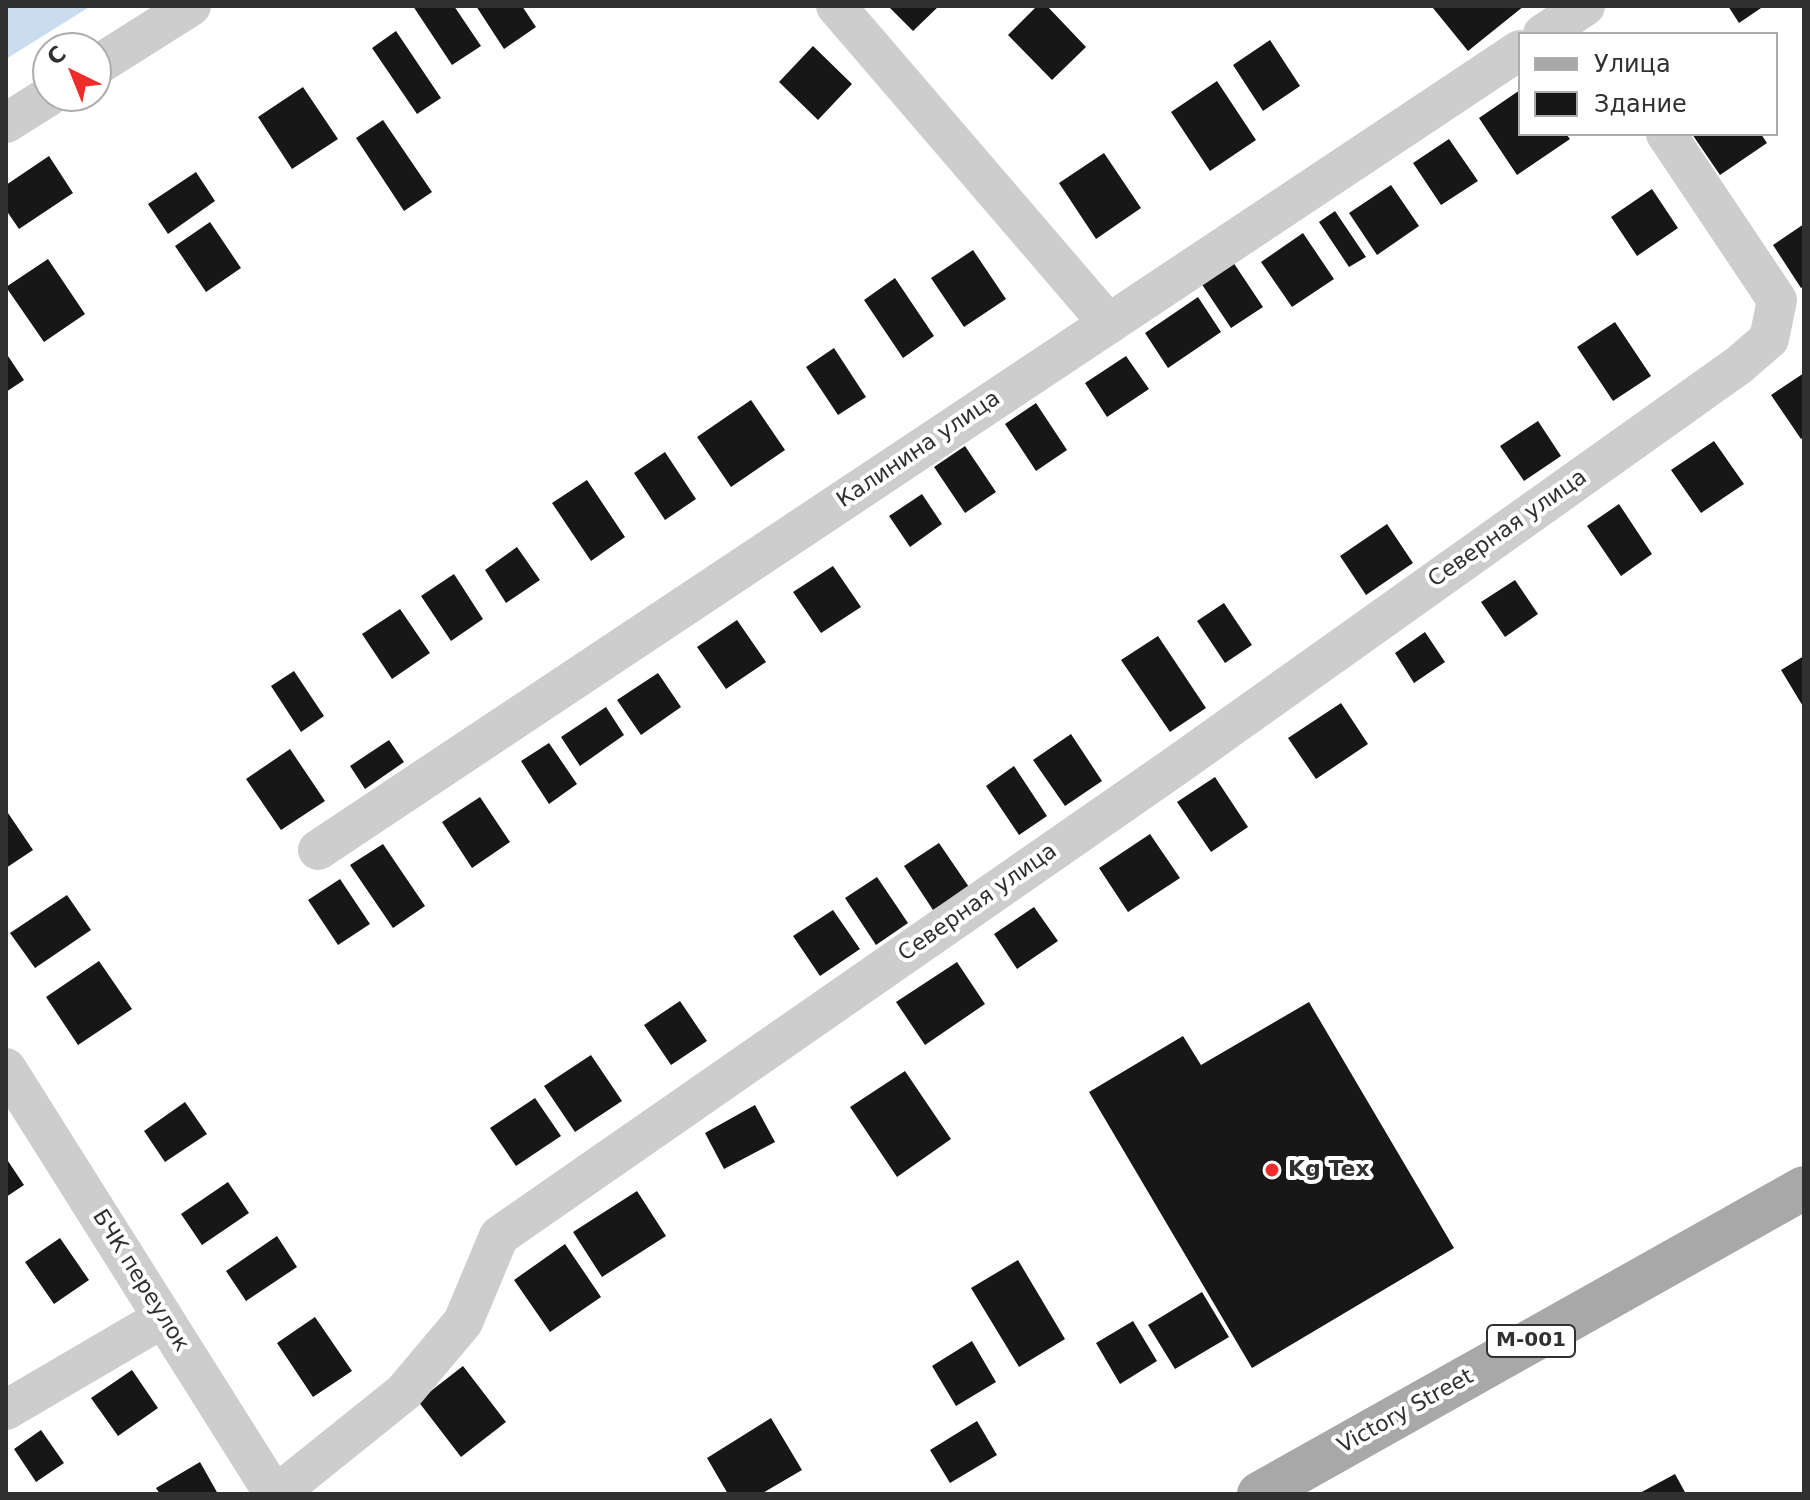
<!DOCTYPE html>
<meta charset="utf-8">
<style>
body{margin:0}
#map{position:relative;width:1810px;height:1500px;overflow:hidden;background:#fff;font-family:"DejaVu Sans",sans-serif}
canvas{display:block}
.frame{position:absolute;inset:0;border:8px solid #303030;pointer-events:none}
.legend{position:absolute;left:1518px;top:32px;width:260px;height:104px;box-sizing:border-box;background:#fff;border:2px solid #acacac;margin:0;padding:10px 14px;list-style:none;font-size:24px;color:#303030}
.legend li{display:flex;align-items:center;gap:16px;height:40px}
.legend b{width:40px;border:2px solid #acacac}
.north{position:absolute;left:32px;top:32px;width:80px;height:80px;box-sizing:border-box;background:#fff;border:2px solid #acacac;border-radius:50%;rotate:317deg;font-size:22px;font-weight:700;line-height:32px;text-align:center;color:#303030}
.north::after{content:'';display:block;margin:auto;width:28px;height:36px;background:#ee2d2b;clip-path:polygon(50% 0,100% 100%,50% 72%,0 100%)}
</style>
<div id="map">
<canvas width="1810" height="1500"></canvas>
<div class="frame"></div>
<ul class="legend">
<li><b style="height:10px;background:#a8a8a8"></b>Улица</li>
<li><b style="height:22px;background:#171717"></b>Здание</li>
</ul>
<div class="north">С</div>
</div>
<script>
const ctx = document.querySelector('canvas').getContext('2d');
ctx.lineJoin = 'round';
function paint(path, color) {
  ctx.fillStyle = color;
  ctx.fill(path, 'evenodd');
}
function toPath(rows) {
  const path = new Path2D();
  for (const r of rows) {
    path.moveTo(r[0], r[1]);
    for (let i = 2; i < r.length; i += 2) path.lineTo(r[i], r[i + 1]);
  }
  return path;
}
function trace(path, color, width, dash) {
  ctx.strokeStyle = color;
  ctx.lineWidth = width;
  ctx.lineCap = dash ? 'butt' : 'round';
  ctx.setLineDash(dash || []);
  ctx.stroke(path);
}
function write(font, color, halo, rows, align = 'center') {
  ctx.font = font + ' "DejaVu Sans",sans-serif';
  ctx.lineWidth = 8;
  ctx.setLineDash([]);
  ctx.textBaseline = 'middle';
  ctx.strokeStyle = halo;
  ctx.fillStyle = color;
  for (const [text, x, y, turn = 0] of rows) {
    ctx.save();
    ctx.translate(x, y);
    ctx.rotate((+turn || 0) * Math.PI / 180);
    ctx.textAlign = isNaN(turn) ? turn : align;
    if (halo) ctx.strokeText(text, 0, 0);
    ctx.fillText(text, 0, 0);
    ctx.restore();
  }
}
const water = toPath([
 [6,6,91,6,6,59]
]);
const building = toPath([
 [413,6,454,6,481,46,452,65],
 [476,6,522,6,536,27,504,49],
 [888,6,939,6,913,31],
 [1037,6,1047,6,1086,47,1052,80,1008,35],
 [1435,6,1524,6,1468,51,1433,8],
 [1728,6,1764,6,1739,23],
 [396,31,441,98,417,114,372,48],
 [1270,40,1300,86,1263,111,1233,65],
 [813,46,852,84,818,120,779,82],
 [1217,81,1256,140,1210,171,1171,112],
 [303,87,338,139,292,169,258,117],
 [1520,90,1520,134,1566,134,1570,139,1517,175,1479,118],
 [383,120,432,192,404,211,356,138],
 [1692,134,1761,134,1767,143,1720,175],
 [1449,139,1478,181,1441,205,1413,163],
 [1104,153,1141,208,1096,239,1059,183],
 [49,156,73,193,19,229,6,210,6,185],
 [196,172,215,201,168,234,148,204],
 [1391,185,1419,226,1377,255,1349,213],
 [1652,189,1678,228,1637,256,1611,217],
 [1335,211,1366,257,1349,267,1319,222],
 [210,222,241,268,206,292,175,246],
 [1804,224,1804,286,1801,288,1773,245],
 [1303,233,1334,279,1292,307,1261,262],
 [973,250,1006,299,964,327,931,278],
 [48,259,85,314,44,342,6,287],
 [1233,262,1263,307,1231,328,1201,283],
 [895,278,934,336,903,358,864,300],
 [1198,297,1221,332,1168,368,1145,333],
 [1615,322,1651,376,1613,401,1577,347],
 [834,348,866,397,838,415,806,367],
 [6,353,24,380,6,392],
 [1126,356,1149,389,1107,417,1085,383],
 [1804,373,1804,437,1801,439,1771,395],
 [751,400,785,450,731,487,697,437],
 [1036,403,1067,450,1036,471,1005,424],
 [1538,421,1561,456,1524,481,1500,446],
 [1714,441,1744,484,1701,513,1671,470],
 [965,446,996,492,965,513,934,467],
 [665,452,696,499,665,520,634,473],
 [587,480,625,537,591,561,552,503],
 [922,494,942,524,910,547,889,516],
 [1619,504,1652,554,1621,576,1587,526],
 [1387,524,1413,563,1366,595,1340,556],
 [517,547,540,580,506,603,485,570],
 [833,566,861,607,821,633,793,592],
 [454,574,483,619,451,641,421,596],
 [1515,580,1538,614,1505,637,1481,602],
 [1224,603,1252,645,1225,663,1197,621],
 [400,609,430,653,392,679,362,634],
 [737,620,766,662,726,689,697,647],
 [1425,632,1445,662,1414,683,1395,653],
 [1158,636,1206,708,1170,732,1121,660],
 [1804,656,1804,708,1781,670],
 [294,671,324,716,301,732,271,686],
 [658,673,681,707,641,735,617,700],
 [1341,703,1368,744,1316,779,1288,738],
 [606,707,624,735,580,766,561,737],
 [1071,734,1102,781,1065,806,1033,760],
 [389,740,404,762,365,789,350,766],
 [549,743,577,784,549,804,521,761],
 [290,749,325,801,281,830,246,779],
 [1014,766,1047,816,1019,835,986,786],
 [1215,777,1248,827,1211,852,1177,802],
 [480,797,510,842,472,868,442,822],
 [8,813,33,850,6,868,6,815],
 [1150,834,1180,878,1128,912,1099,868],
 [939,843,969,887,933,910,904,866],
 [383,844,425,906,393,928,350,865],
 [877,877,908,923,876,945,845,898],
 [340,879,370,924,338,945,308,900],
 [67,895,91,930,35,968,10,933],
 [1034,907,1058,941,1017,969,994,934],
 [833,910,860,949,820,976,793,936],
 [99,961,132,1009,78,1045,46,997],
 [957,962,985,1004,925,1045,896,1002],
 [680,1001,707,1041,671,1065,644,1025],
 [1309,1002,1454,1248,1252,1368,1089,1092,1183,1036,1201,1065],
 [591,1055,622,1101,575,1132,544,1086],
 [905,1071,951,1139,897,1177,850,1107],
 [535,1098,561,1136,516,1166,490,1128],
 [185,1102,207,1134,165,1162,144,1131],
 [755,1105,775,1142,724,1169,705,1133],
 [6,1158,24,1185,6,1197],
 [228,1182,249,1213,202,1245,181,1214],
 [637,1191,666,1236,602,1277,573,1232],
 [277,1236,297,1267,246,1301,226,1271],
 [60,1238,89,1280,54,1304,25,1262],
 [565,1244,601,1297,550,1332,514,1280],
 [1018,1260,1065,1339,1019,1367,971,1288],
 [1202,1292,1229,1337,1175,1369,1148,1325],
 [315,1317,352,1371,313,1397,277,1343],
 [1133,1321,1157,1361,1120,1384,1096,1343],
 [972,1341,996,1382,956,1406,932,1366],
 [463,1366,506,1422,461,1457,418,1401],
 [132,1370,158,1408,118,1436,91,1398],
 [771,1418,802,1470,761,1494,728,1494,707,1458],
 [977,1421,997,1455,950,1483,930,1450],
 [41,1430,64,1463,36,1482,14,1449],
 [200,1462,218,1494,160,1494,156,1488],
 [1675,1474,1686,1494,1638,1494]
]);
const minor = toPath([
 [836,6,1109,324],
 [1543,34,1585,6],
 [96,66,191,6],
 [6,123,49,96],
 [318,850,1520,50],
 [6,1068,274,1494],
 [6,1410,163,1318],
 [277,1494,404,1392,463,1322,499,1236,1177,765,1739,365,1769,339,1777,300,1666,134]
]);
const major = toPath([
 [1259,1494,1804,1188]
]);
const markers = [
 [1272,1170,8,"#ee2d2b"]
];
const shields = [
 [1531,1341,88]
];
const shieldNames = [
 ["М-001",1531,1341]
];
const streetNames = [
 ["Калинина улица",919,450,-34],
 ["Северная улица",1508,529,-35],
 ["Северная улица",978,903,-35],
 ["БЧК переулок",140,1281,58],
 ["Victory Street",1406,1412,-29]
];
const poiNames = [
 ["Kg Tex",1288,1170]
];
paint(water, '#c9ddee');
paint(building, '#171717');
trace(minor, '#cdcdcd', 40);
trace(major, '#a8a8a8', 44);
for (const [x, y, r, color] of markers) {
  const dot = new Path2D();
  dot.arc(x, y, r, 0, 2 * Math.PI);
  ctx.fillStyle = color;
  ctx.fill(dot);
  trace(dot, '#fff', 3);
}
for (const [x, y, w] of shields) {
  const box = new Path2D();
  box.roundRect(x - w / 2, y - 16, w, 32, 6);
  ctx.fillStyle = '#fff';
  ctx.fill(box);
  trace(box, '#303030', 2);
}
write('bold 20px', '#303030', null, shieldNames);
write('22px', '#303030', '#fff', streetNames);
write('bold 22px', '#303030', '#fff', poiNames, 'left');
</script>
